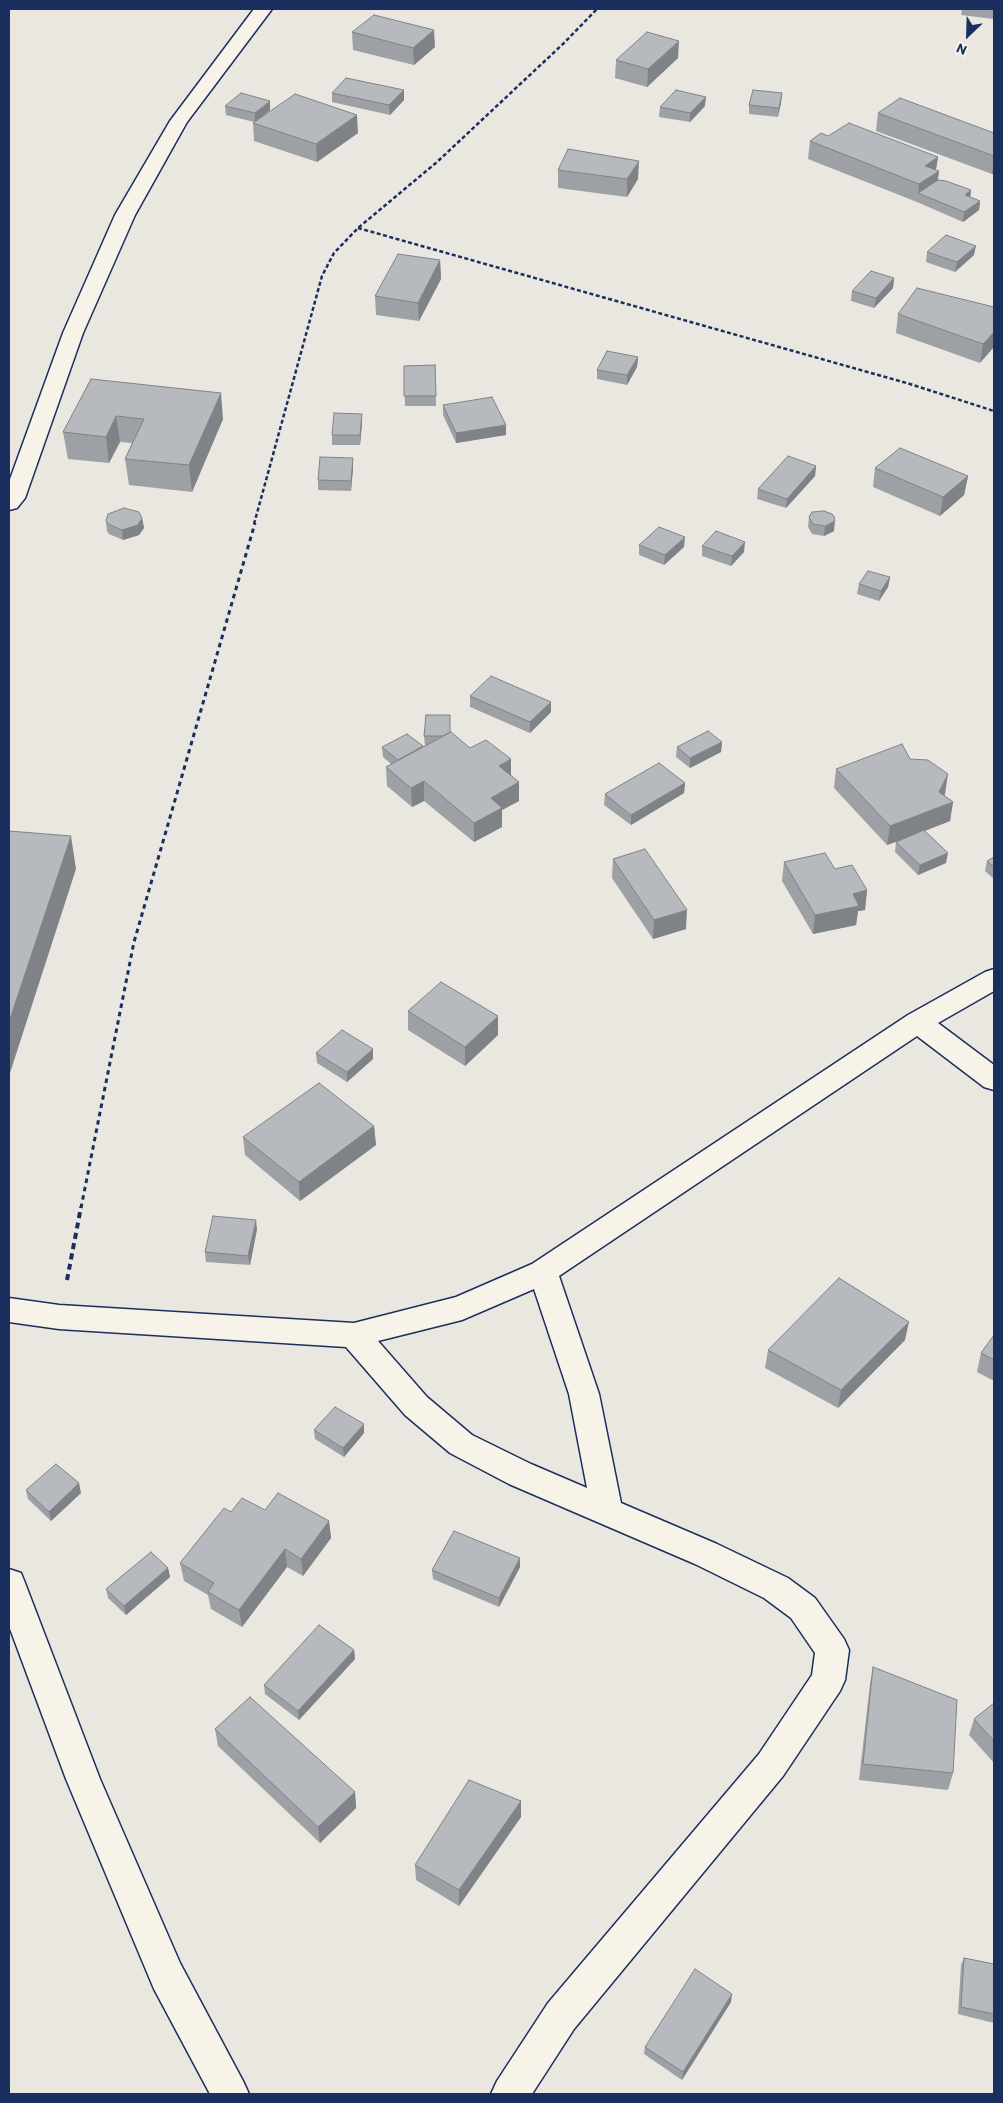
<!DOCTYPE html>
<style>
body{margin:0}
#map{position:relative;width:1003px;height:2103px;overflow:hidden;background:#eae7e0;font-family:Itim,sans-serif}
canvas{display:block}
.frame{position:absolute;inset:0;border:10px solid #1b2f5e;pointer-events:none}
.north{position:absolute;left:943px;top:10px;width:50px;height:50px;-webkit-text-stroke:4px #f7f3e8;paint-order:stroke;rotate:204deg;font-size:14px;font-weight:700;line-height:20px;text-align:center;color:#1b2f5e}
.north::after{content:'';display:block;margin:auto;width:18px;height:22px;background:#1b2f5e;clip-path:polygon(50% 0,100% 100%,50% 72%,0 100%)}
</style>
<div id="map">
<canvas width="1003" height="2103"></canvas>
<div class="frame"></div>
<div class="north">N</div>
</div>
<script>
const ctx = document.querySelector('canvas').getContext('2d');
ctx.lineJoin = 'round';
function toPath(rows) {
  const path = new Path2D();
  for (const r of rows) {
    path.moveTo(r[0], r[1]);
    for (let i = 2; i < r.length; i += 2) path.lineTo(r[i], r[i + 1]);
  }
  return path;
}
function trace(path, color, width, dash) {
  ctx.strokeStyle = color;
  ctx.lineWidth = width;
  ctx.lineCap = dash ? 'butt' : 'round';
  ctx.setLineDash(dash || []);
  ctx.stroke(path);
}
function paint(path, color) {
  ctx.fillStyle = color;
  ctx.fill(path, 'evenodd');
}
const pathFar2 = toPath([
 [358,228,910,384,994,411],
 [254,524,322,276,334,253,358,228,437,162,564,43,597,9]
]);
const pathFar1 = toPath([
 [81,1208,134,942,255,523]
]);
const path = toPath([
 [67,1280,81,1207]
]);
const street = toPath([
 [254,9,272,9,187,122,135,215,83,333,25,498,17,508,9,510,9,482,63,333,115,215,170,121,254,9],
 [994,969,994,991,938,1023,994,1065,994,1090,984,1087,917,1036,559,1276,599,1394,621,1503,717,1544,788,1578,815,1598,844,1639,849,1650,845,1680,840,1691,783,1776,574,2029,532,2094,491,2094,497,2081,548,2003,759,1754,812,1675,815,1653,791,1618,764,1598,695,1564,509,1484,450,1453,405,1415,346,1347,59,1329,9,1322,9,1298,59,1305,354,1323,456,1297,532,1264,908,1015,985,972,994,969],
 [534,1289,569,1394,587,1488,531,1464,472,1435,427,1397,378,1341,462,1320,534,1289],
 [9,1569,21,1573,25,1583,100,1779,180,1963,243,2081,249,2094,210,2094,154,1989,66,1779,9,1626,9,1569]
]);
const wall = toPath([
 [962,9,994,9,994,19,961,15],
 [352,32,435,47,414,65,353,50],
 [678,58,647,87,615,78,616,60],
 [404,90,404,100,390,115,332,102,332,93],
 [782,93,781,103,778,117,749,114,749,105],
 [225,106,270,110,263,116,358,133,317,162,254,141,253,123,254,122,226,115],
 [705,106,690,122,659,117,660,107],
 [878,113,994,133,994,173,992,174,876,131],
 [828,136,938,157,936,170,939,171,938,180,971,190,970,197,980,201,979,210,963,222,917,202,808,159,810,141],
 [558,170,638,179,627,197,558,188],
 [927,252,974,255,955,272,926,262],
 [440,260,441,279,419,321,376,315,375,296],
 [894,278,893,288,874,308,851,301,852,291],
 [994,307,980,363,896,333,898,314],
 [638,357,637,367,627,385,597,379,597,370],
 [435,365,436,406,405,406,404,366],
 [91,379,223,419,192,492,129,485,125,459,132,443,120,442,109,463,68,459,63,432],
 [443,405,506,425,506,435,456,443,443,415],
 [362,423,360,445,332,445,332,435],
 [353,458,353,468,351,491,318,490,318,480],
 [816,466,815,476,786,508,757,499,758,489],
 [875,468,968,476,964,495,940,516,873,487],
 [809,517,834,531,824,536,812,534,808,527],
 [142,518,144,528,139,535,123,540,109,534,107,531,106,521],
 [639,545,684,547,664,565,639,555],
 [702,546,744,552,731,566,702,556],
 [890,577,888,587,879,601,857,594,859,584],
 [470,696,551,702,551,712,530,733,470,707],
 [450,732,470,748,511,775,519,782,519,801,502,810,502,827,474,842,424,801,412,807,387,786,386,767,391,764,383,757,382,747,423,746,425,746,424,736],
 [722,742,721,752,690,768,676,757,677,747],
 [910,759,945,794,944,795,953,802,950,821,925,831,946,863,918,875,895,852,896,842,887,845,834,788,836,769],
 [685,783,684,793,631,825,604,805,605,794],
 [994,857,994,879,985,871,987,861],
 [613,859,686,929,653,939,612,878],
 [784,862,835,869,867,890,865,910,858,911,856,925,813,934,782,881],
 [408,1011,498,1035,465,1066,408,1030],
 [373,1049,373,1059,347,1082,317,1063,316,1053],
 [374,1126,376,1145,300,1201,245,1155,243,1137],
 [257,1229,250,1265,206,1262,205,1252],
 [994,1335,994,1381,977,1372,981,1353],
 [905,1340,838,1408,765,1368,768,1350],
 [314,1430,364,1433,344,1457,315,1439],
 [26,1490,81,1493,51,1521,28,1499],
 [265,1510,329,1521,331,1538,303,1576,287,1567,242,1627,211,1609,208,1595,184,1581,180,1563,231,1512],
 [520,1558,520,1567,499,1607,433,1579,432,1570],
 [168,1568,170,1577,126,1615,108,1598,106,1589],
 [354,1650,355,1659,299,1720,265,1694,264,1685],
 [873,1667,953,1773,948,1790,859,1780,870,1684],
 [994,1703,994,1763,969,1735,974,1719],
 [215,1729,355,1792,356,1808,320,1843,218,1746],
 [521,1801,521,1817,459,1906,416,1880,415,1865],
 [964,1958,994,1964,994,2023,958,2014,961,1965],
 [731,2002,682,2080,644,2054,645,2047]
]);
const shadedWall = toPath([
 [434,30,435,47,414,65,413,48],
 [679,41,678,58,647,87,648,69],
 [404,90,404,100,390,115,389,105],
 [782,93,781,103,778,117,779,108],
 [706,97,705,106,690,122,690,113],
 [270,101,270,110,255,123,255,113],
 [357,115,358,133,317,162,316,144],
 [938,157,935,174,939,171,936,190,918,193,919,184,925,166],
 [639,161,638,179,627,197,627,179],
 [994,161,994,173,992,174],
 [971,190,970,200,965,195],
 [980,201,979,210,963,222,964,212],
 [976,246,974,255,955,272,957,262],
 [440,260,441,279,419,321,418,303],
 [894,278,893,288,874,308,876,298],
 [994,332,994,347,980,363,983,344],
 [638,357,637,367,627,385,627,375],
 [221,393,223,419,192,492,189,465],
 [362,414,362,423,360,445,360,435],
 [116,416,120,442,109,463,106,437],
 [506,425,506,435,456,443,456,433],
 [353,458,353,468,351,491,351,481],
 [816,466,815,476,786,508,787,499],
 [968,476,964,495,940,516,943,497],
 [142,518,144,528,139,535,123,540,122,530],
 [835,521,834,531,824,536,825,526],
 [685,537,684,547,664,565,665,555],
 [745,542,744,552,731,566,732,556],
 [890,577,888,587,879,601,881,591],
 [551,702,551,712,530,733,530,722],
 [722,742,721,752,690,768,690,758],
 [511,759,511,779,499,766],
 [948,774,945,794,938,808,953,802,950,821,887,845,890,826,939,792],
 [424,781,424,801,412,807,411,788],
 [519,782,519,801,502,810,502,827,474,842,474,823,491,798],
 [685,783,684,793,631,825,631,815],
 [71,836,76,869,9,1076,9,1022],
 [948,853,946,863,918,875,920,865],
 [867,890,865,910,858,911,856,925,813,934,815,915,853,894],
 [687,910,686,929,653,939,654,920],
 [498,1016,498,1035,465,1066,465,1047],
 [373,1049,373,1059,347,1082,347,1072],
 [374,1126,376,1145,300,1201,299,1182],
 [256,1220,257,1229,250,1265,248,1256],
 [9,1255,10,1262,9,1269],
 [909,1322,905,1340,838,1408,841,1390],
 [364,1424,364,1433,344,1457,343,1448],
 [79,1483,81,1493,51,1521,49,1512],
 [329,1521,331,1538,303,1576,301,1559],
 [285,1549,287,1567,242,1627,239,1610],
 [520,1558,520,1567,499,1607,499,1598],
 [168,1568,170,1577,126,1615,124,1606],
 [354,1650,355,1659,299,1720,298,1711],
 [355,1792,356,1808,320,1843,318,1827],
 [521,1801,521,1817,459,1906,459,1890],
 [732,1994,731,2002,682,2080,683,2072]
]);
const building = toPath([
 [374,15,434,30,413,48,352,32,374,15],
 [647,32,679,41,648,69,616,60,647,32],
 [346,78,404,90,389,105,332,93,346,78],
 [676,90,706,97,690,113,660,107,676,90],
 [753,90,782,93,779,108,749,105,753,90],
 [241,93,270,101,255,113,225,106,241,93],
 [295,94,357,115,316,144,253,123,295,94],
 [900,98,994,133,994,156,878,113,900,98],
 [849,123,938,157,925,166,939,171,919,184,810,141,821,133,828,136,849,123],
 [568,149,639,161,627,179,558,170,568,149],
 [938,180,946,181,971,190,965,195,980,201,964,212,918,193,938,180],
 [946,235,976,246,957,262,927,252,946,235],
 [398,254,440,260,418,303,375,296,398,254],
 [871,271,894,278,876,298,852,291,871,271],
 [917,288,994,307,994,332,983,344,898,314,917,288],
 [607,351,638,357,627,375,597,370,607,351],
 [435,365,436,396,404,396,404,366,435,365],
 [91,379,221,393,189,465,125,459,144,419,116,416,106,437,63,432,91,379],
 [492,397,506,425,456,433,443,405,492,397],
 [334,413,362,414,360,435,332,435,334,413],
 [900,448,968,476,943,497,875,468,900,448],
 [788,456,816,466,787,499,758,489,788,456],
 [320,457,353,458,351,481,318,480,320,457],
 [124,508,139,512,142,518,138,525,122,530,108,524,106,521,108,514,124,508],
 [824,511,832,514,834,516,835,521,825,526,813,524,809,517,812,512,824,511],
 [659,527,685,537,665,555,639,545,659,527],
 [716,531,745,542,732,556,702,546,716,531],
 [868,571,890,577,881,591,859,584,868,571],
 [491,676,551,702,530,722,470,696,491,676],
 [426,715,450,715,450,732,443,736,424,736,426,715],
 [708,731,722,742,690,758,677,747,708,731],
 [451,732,470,748,486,740,511,759,499,766,519,782,491,798,502,808,474,823,424,781,411,788,386,767,451,732],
 [407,734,423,746,398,760,382,747,407,734],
 [902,744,910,759,928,760,948,774,939,792,953,802,890,826,836,769,902,744],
 [659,763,685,783,631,815,605,794,659,763],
 [924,830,948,853,920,865,896,842,924,830],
 [9,831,71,836,9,1022,9,831],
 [645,849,687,910,654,920,613,859,645,849],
 [825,853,835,869,852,865,867,890,853,894,859,906,815,915,784,862,825,853],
 [994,857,994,867,987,861,994,857],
 [441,982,498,1016,465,1047,408,1011,441,982],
 [342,1030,373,1049,347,1072,316,1053,342,1030],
 [319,1083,374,1126,299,1182,243,1137,319,1083],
 [213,1216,256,1220,248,1256,205,1252,213,1216],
 [839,1278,909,1322,841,1390,768,1350,839,1278],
 [994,1335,994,1360,981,1353,994,1335],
 [335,1407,364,1424,343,1448,314,1430,335,1407],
 [56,1464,79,1483,49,1512,26,1490,56,1464],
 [278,1493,329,1521,301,1559,285,1549,239,1610,208,1592,214,1583,180,1563,224,1508,231,1512,242,1498,265,1510,278,1493],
 [454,1531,520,1558,499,1598,432,1570,454,1531],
 [151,1552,168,1568,124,1606,106,1589,151,1552],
 [319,1625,354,1650,298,1711,264,1685,319,1625],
 [873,1667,957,1700,953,1773,863,1764,873,1667],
 [250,1697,355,1792,318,1827,215,1729,250,1697],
 [994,1703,994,1741,974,1719,994,1703],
 [469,1780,521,1801,459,1890,415,1865,469,1780],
 [964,1958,994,1964,994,2014,961,2007,964,1958],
 [695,1969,732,1994,683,2072,645,2047,695,1969]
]);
trace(street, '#1b2f5e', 3);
trace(pathFar2, '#1b2f5e', 2.5, [4, 2.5]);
trace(pathFar1, '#1b2f5e', 3, [4.5, 4]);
trace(path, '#1b2f5e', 4, [6, 4.5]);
paint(street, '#f7f3e8');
paint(wall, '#9da0a4');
paint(shadedWall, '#7f8286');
paint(building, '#b6babf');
trace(building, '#7f8286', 1);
</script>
